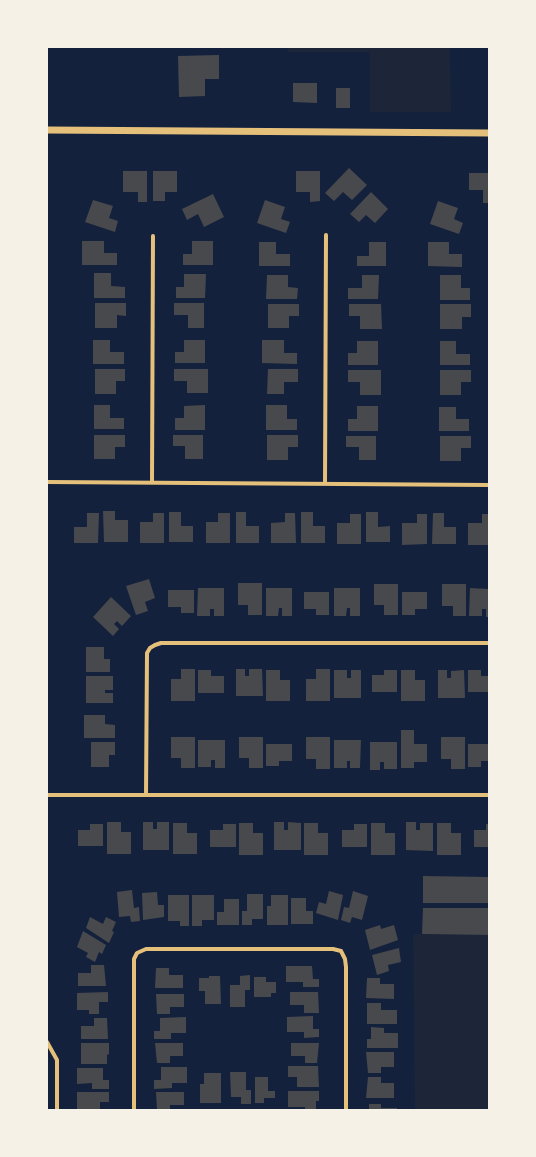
<!DOCTYPE html>
<style>
body{margin:0}
#map{position:relative;width:536px;height:1157px;overflow:hidden;background:#14213d;font-family:Jost,sans-serif}
canvas{display:block}
.frame{position:absolute;inset:0;border:48px solid #f6f1e7;pointer-events:none}
</style>
<div id="map">
<canvas width="536" height="1157"></canvas>
<div class="frame"></div>
</div>
<script>
const ctx = document.querySelector('canvas').getContext('2d');
ctx.lineJoin = 'round';
function paint(path, color) {
  ctx.fillStyle = color;
  ctx.fill(path, 'evenodd');
}
function toPath(rows) {
  const path = new Path2D();
  for (const r of rows) {
    path.moveTo(r[0], r[1]);
    for (let i = 2; i < r.length; i += 2) path.lineTo(r[i], r[i + 1]);
  }
  return path;
}
function trace(path, color, width, dash) {
  ctx.strokeStyle = color;
  ctx.lineWidth = width;
  ctx.lineCap = dash ? 'butt' : 'round';
  ctx.setLineDash(dash || []);
  ctx.stroke(path);
}
const green = toPath([
 [288,47,450,47,451,112,370,112,370,52,288,52],
 [413,934,489,935,489,1110,415,1110]
]);
const building = toPath([
 [219,55,219,79,205,79,205,96,179,97,178,56],
 [293,83,317,83,317,103,293,102],
 [336,88,350,88,350,108,336,108],
 [349,168,367,185,352,200,343,192,334,201,325,193],
 [123,171,147,171,147,202,138,202,138,192,123,192],
 [153,171,177,171,177,192,165,192,165,201,153,201],
 [296,171,320,171,320,201,310,202,310,192,296,192],
 [469,173,489,173,489,203,483,203,483,190,469,190],
 [371,192,388,209,375,223,366,215,359,222,350,214],
 [213,194,224,217,204,227,198,214,187,220,182,209],
 [93,200,113,206,109,218,118,221,115,232,85,222],
 [265,200,285,207,281,219,290,222,286,233,257,223],
 [438,201,458,208,454,219,463,223,459,234,430,224],
 [82,241,104,241,104,253,117,253,117,265,82,265],
 [192,241,213,241,213,265,183,265,183,254,192,254],
 [259,242,276,242,276,254,290,254,290,266,259,266],
 [369,242,386,242,386,266,357,266,357,256,369,256],
 [428,242,449,242,449,254,462,254,462,267,428,266],
 [94,273,111,273,111,286,125,287,125,298,94,298],
 [184,274,206,274,205,298,176,298,176,287,184,287],
 [267,275,288,275,288,287,298,288,297,299,266,299],
 [362,275,379,275,378,299,348,299,348,288,362,288],
 [440,275,461,275,461,288,470,288,470,300,440,300],
 [95,303,126,303,126,316,117,315,117,328,95,328],
 [174,303,204,303,204,328,188,328,188,315,174,315],
 [268,304,299,304,299,316,289,316,289,328,268,328],
 [349,304,381,304,382,329,360,329,360,316,349,316],
 [440,304,471,304,471,317,462,317,462,329,440,329],
 [93,340,110,340,110,352,124,352,124,364,93,364],
 [184,340,205,340,205,363,175,363,175,352,184,352],
 [262,340,284,340,284,353,297,353,297,364,262,363],
 [357,341,378,341,378,365,348,365,348,353,357,353],
 [440,341,456,341,456,354,470,354,470,365,440,365],
 [95,369,125,369,125,381,116,381,116,394,95,394],
 [174,369,208,369,208,393,187,393,187,381,174,381],
 [268,369,298,369,298,382,284,382,284,394,267,394],
 [348,370,381,370,381,395,360,395,360,382,348,382],
 [440,370,471,370,471,382,461,382,461,395,440,395],
 [94,405,110,405,110,418,124,418,124,429,94,429],
 [205,405,205,430,175,430,175,418,184,418,184,406],
 [266,405,287,405,287,419,297,419,297,430,266,430],
 [357,406,378,406,378,431,348,431,348,419,357,419],
 [439,407,456,407,456,419,469,419,469,431,439,431],
 [94,435,125,435,125,447,115,447,115,459,94,459],
 [173,435,203,435,203,459,185,459,185,446,173,446],
 [267,435,298,435,298,447,288,447,288,460,267,460],
 [346,436,376,436,376,460,359,460,359,447,346,447],
 [440,436,471,436,471,448,461,448,461,461,440,461],
 [103,511,115,511,115,520,128,520,128,542,104,542],
 [169,512,181,512,181,526,193,526,193,542,169,542],
 [236,512,246,512,246,526,259,526,259,543,236,543],
 [301,512,313,512,313,526,325,526,325,543,301,543],
 [366,512,378,512,378,527,390,526,390,542,366,542],
 [87,513,99,513,98,543,74,543,74,527,87,527],
 [153,513,164,513,164,543,140,543,140,522,153,522],
 [218,513,230,513,230,543,206,543,206,522,218,522],
 [285,513,295,513,296,543,271,543,271,523,285,522],
 [433,513,444,513,444,527,456,527,456,544,432,544],
 [350,514,361,514,361,544,337,544,337,523,350,523],
 [417,514,427,514,427,544,402,545,402,523,417,523],
 [482,514,489,514,489,545,468,545,468,523,482,523],
 [149,579,155,598,145,602,148,611,136,615,126,586],
 [238,583,262,583,262,615,248,615,248,605,238,605],
 [374,584,398,584,398,615,384,615,384,605,374,605],
 [442,584,466,584,466,616,453,616,453,606,442,606],
 [198,588,224,588,224,616,214,616,214,609,210,609,210,616,197,616],
 [266,588,292,588,292,616,282,616,282,608,279,608,278,616,266,616],
 [334,588,360,588,360,616,350,616,350,608,347,608,346,616,334,616],
 [470,588,489,589,489,617,486,617,486,609,482,609,482,616,469,616],
 [168,590,194,590,194,613,181,613,181,607,168,607],
 [304,592,329,592,329,615,316,615,316,609,304,609],
 [402,592,427,592,427,609,415,609,415,615,402,615],
 [111,597,131,616,122,626,117,621,114,624,119,629,113,636,93,617],
 [86,647,104,647,104,659,110,659,110,672,86,672],
 [181,669,195,669,195,701,171,701,171,679,181,679],
 [236,669,245,669,245,676,249,676,249,669,262,669,263,696,236,696],
 [316,669,330,669,330,701,306,701,306,679,316,679],
 [198,670,211,670,211,676,224,676,224,693,198,693],
 [266,670,280,670,280,680,290,680,290,701,266,701],
 [334,670,347,670,347,678,351,678,351,670,361,670,361,698,334,698],
 [384,670,397,670,397,692,372,692,372,675,384,675],
 [401,670,415,670,415,680,425,680,425,701,401,701],
 [438,670,447,670,447,678,451,678,451,671,464,670,465,698,438,698],
 [468,670,481,670,481,676,489,676,489,692,468,692],
 [86,676,113,676,113,690,105,690,105,693,113,693,113,703,86,703],
 [84,715,105,715,105,724,115,725,115,738,84,738],
 [401,730,414,730,414,744,427,744,427,762,414,762,414,768,401,768],
 [171,737,195,737,195,768,181,768,181,758,171,758],
 [239,737,263,737,263,768,249,768,249,758,239,758],
 [306,737,330,737,330,769,316,769,316,759,306,759],
 [441,737,465,737,465,769,451,769,451,759,441,759],
 [198,740,225,740,225,768,215,768,215,760,211,760,211,767,198,767],
 [334,740,361,740,360,768,350,768,350,761,347,761,347,768,334,768],
 [91,742,115,742,115,755,109,755,109,767,91,767],
 [370,742,397,742,397,769,384,769,384,762,380,762,380,770,370,770],
 [266,744,292,744,292,761,279,761,279,766,266,766],
 [468,744,489,744,489,761,481,761,481,767,468,767],
 [107,822,121,822,121,832,131,832,131,854,107,854],
 [143,822,153,822,153,829,157,829,157,822,169,822,169,850,143,850],
 [274,822,284,822,284,830,288,830,288,822,301,823,301,850,274,850],
 [406,822,416,822,416,830,420,830,420,823,433,823,433,851,406,850],
 [173,823,187,823,187,833,197,833,197,854,173,854],
 [239,823,253,823,253,833,263,833,263,855,239,855],
 [304,823,318,823,318,833,328,833,328,855,304,855],
 [371,823,385,823,385,833,395,833,395,855,371,855],
 [437,823,451,823,451,833,461,833,461,855,437,855],
 [90,824,103,824,103,846,78,846,78,830,90,830],
 [223,824,236,824,236,847,210,847,210,830,223,830],
 [354,824,367,824,367,847,342,847,342,830,354,830],
 [486,824,489,824,489,847,474,847,474,830,486,830],
 [423,876,489,877,489,903,423,903],
 [132,890,134,908,139,907,140,921,131,922,130,916,119,917,117,892],
 [329,891,343,895,338,920,316,913,319,902,326,904],
 [353,891,368,896,362,920,352,917,350,923,341,920,344,907,349,908],
 [157,892,158,905,164,905,164,917,143,920,142,893],
 [247,894,263,894,263,919,252,919,252,925,242,925,242,911,247,911],
 [168,895,189,895,189,926,180,926,180,921,168,921],
 [192,895,214,895,214,920,202,920,202,926,192,926],
 [271,895,288,895,288,925,267,925,267,906,271,906],
 [291,898,306,898,306,911,313,911,313,924,291,924],
 [224,899,239,899,239,925,217,925,217,912,224,912],
 [423,908,489,908,489,935,422,934],
 [90,917,103,924,106,917,116,922,112,931,114,932,109,943,86,928],
 [380,925,381,929,394,925,398,940,370,950,365,930],
 [83,931,106,945,102,954,99,952,95,962,86,957,88,953,77,947],
 [399,948,401,962,388,965,389,971,377,975,372,955],
 [91,965,104,965,106,986,78,986,78,973,91,973],
 [286,966,312,966,313,979,319,979,319,987,303,987,303,982,286,982],
 [156,968,169,968,169,975,183,975,183,988,155,988],
 [250,975,250,990,245,990,245,1007,230,1007,230,985,240,985,240,976],
 [209,976,220,976,221,1004,205,1004,205,991,199,991,199,978,209,978],
 [254,977,266,977,266,982,276,982,276,993,271,993,271,997,254,997],
 [367,978,380,978,380,984,394,984,394,999,366,998],
 [108,992,108,1002,99,1002,99,1014,89,1014,89,1010,77,1010,77,993],
 [290,992,318,992,319,1013,304,1013,304,1005,290,1005],
 [156,994,184,994,184,1007,170,1007,170,1014,157,1014],
 [367,1003,381,1003,381,1010,397,1010,397,1024,367,1024],
 [313,1016,313,1029,319,1029,319,1037,304,1038,304,1032,287,1032,287,1017],
 [186,1017,186,1033,171,1033,171,1039,154,1039,154,1031,160,1031,160,1018],
 [94,1018,107,1018,108,1039,81,1039,81,1026,94,1026],
 [371,1027,384,1028,384,1033,398,1033,398,1048,367,1048,367,1039,371,1039],
 [81,1043,109,1043,109,1054,107,1055,107,1064,81,1064],
 [155,1043,183,1043,183,1056,170,1056,170,1063,157,1063],
 [291,1043,319,1043,317,1063,305,1063,305,1056,291,1056],
 [366,1052,394,1052,394,1067,381,1067,381,1073,368,1073],
 [288,1066,318,1066,319,1087,297,1087,297,1077,288,1077],
 [161,1067,187,1067,187,1083,172,1083,172,1088,154,1089,154,1080,161,1080],
 [77,1068,103,1068,103,1080,109,1080,109,1089,92,1089,92,1083,77,1084],
 [230,1072,246,1072,246,1090,251,1090,251,1104,241,1104,241,1097,231,1097],
 [204,1073,221,1073,221,1103,200,1103,200,1084,204,1084],
 [255,1077,268,1077,268,1091,275,1091,275,1098,264,1098,264,1103,255,1103],
 [368,1077,381,1077,381,1083,394,1083,394,1098,366,1098],
 [288,1091,319,1091,319,1101,316,1101,316,1110,305,1110,305,1107,288,1107],
 [77,1092,109,1092,109,1102,100,1102,100,1110,77,1110],
 [156,1092,184,1092,184,1105,170,1105,170,1110,157,1110],
 [369,1104,381,1104,381,1108,397,1108,397,1110,369,1110]
]);
const minor = toPath([
 [47,482,489,485],
 [152,482,153,236],
 [325,484,326,235],
 [47,795,489,795],
 [146,795,147,653,150,648,155,645,161,643,489,643],
 [47,1042,57,1060,57,1110],
 [134,1110,134,959,137,953,146,949,333,949,341,951,345,959,346,967,346,1110]
]);
const tertiary = toPath([
 [47,130,489,133]
]);
paint(green, '#1d2539');
paint(building, '#48494c');
trace(minor, '#e5c07b', 4);
trace(tertiary, '#e5c07b', 7);
</script>
